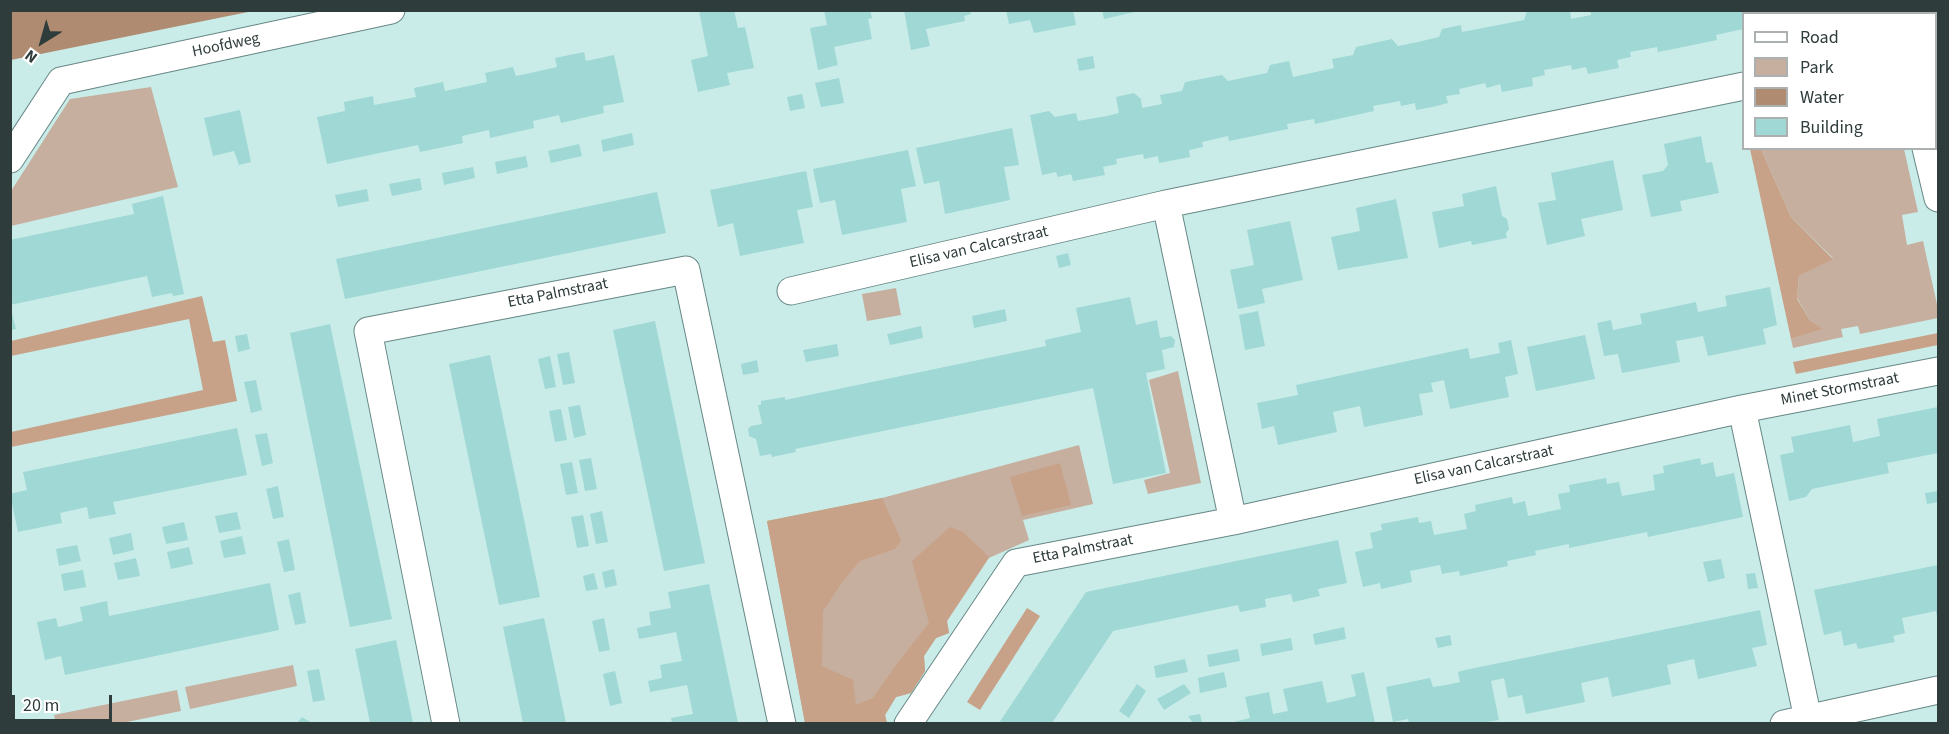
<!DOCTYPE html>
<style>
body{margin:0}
#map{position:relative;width:1949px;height:734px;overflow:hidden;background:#c9ece9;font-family:"Source Sans 3",sans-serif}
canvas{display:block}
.frame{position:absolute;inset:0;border:12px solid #2e3c3b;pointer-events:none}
.legend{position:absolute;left:1742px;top:12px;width:195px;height:138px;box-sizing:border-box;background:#fff;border:2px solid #abb1b1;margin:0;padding:8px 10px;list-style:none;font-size:18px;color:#2e3c3b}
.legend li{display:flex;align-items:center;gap:12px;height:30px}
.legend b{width:30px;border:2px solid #abb1b1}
.north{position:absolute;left:12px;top:12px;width:60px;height:60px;-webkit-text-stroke:4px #fff;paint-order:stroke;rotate:217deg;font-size:16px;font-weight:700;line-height:24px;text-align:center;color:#2e3c3b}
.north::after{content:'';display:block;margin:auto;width:21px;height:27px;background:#2e3c3b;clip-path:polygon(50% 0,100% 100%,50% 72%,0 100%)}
.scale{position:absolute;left:12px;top:695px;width:100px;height:27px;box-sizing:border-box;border:3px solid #2e3c3b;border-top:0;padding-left:8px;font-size:18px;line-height:21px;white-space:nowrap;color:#2e3c3b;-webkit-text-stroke:4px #fff;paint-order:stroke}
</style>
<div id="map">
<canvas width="1949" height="734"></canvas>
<div class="frame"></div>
<ul class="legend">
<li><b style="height:8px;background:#fff"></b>Road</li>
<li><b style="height:16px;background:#c6af9e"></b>Park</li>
<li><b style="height:16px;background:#af8b71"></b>Water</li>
<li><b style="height:16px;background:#9fd8d4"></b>Building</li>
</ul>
<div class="north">N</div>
<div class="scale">20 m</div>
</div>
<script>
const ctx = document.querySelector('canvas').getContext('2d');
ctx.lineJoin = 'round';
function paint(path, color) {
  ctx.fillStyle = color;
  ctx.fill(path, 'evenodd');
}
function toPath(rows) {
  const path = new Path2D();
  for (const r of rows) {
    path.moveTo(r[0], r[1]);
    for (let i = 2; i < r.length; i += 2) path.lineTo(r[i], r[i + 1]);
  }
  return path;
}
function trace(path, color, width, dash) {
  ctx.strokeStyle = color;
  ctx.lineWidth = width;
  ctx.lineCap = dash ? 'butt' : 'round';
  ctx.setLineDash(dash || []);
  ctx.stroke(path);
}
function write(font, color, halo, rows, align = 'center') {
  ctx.font = font + ' "Source Sans 3",sans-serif';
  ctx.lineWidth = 4.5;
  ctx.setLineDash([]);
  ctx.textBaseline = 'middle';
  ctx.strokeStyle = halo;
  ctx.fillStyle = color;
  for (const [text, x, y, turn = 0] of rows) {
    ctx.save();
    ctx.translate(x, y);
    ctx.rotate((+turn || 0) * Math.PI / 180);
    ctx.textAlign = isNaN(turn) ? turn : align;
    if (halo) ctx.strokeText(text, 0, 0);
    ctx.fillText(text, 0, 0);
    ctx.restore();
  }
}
const green = toPath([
 [151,87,178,187,11,226,11,191,70,99],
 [1761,149,1904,149,1918,212,1902,215,1907,245,1923,241,1938,309,1938,318,1860,334,1858,326,1841,329,1843,337,1793,348,1791,339,1822,329,1810,320,1797,298,1799,276,1833,258,1791,217],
 [896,288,901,315,867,321,862,294],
 [1178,371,1201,483,1148,494,1144,480,1170,473,1149,380],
 [1079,445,1093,504,1023,520,1029,540,989,558,947,621,949,633,936,638,924,656,925,671,911,693,896,697,885,715,887,723,805,723,767,521,882,498],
 [293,665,297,686,190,709,185,687],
 [177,690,181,711,122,723,56,723,54,715]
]);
const forest = toPath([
 [1750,149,1761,149,1791,217,1833,259,1799,276,1797,299,1810,320,1823,329,1791,339],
 [202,296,213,342,225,340,237,401,11,447,11,432,203,390,189,319,11,356,11,341],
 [1938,333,1938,345,1796,374,1793,362],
 [1060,463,1071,505,1022,516,1010,477],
 [882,498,901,540,895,549,860,561,843,581,823,611,822,666,853,680,856,705,873,698,896,665,929,623,912,561,950,527,963,532,989,557,947,621,949,633,936,638,924,656,925,671,911,693,896,697,885,715,887,723,805,723,767,521],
 [1027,608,1040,616,980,710,967,702]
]);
const water = toPath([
 [10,11,11,10,253,11,11,60]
]);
const building = toPath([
 [734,10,738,28,745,27,754,68,727,73,730,85,698,92,691,60,708,56,699,11],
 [824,10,870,10,872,18,868,19,872,39,834,47,838,65,818,70,810,28,827,25],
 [904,10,970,10,971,14,964,16,965,21,926,29,930,46,911,50],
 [1006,10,1073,10,1076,25,1034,33,1030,20,1009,24],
 [1102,10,1139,10,1139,11,1104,19],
 [1531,10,1570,10,1571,19,1591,15,1590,10,1828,12,1818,14,1743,14,1743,29,1716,35,1717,40,1688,46,1658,52,1657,47,1630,52,1631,57,1617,60,1619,68,1588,74,1586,67,1572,70,1571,65,1544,70,1545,75,1532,78,1533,86,1517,89,1502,92,1500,84,1487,88,1485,83,1459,89,1460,94,1446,96,1448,103,1432,107,1416,110,1415,103,1401,106,1400,101,1373,106,1374,111,1315,124,1314,119,1287,124,1288,129,1229,141,1228,136,1202,142,1203,147,1189,150,1190,157,1159,163,1158,156,1144,159,1143,154,1116,159,1117,164,1103,167,1105,175,1073,181,1071,174,1058,177,1056,172,1042,175,1030,115,1049,111,1055,117,1076,113,1078,121,1107,116,1119,113,1116,97,1134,93,1141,99,1142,108,1162,104,1160,95,1182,91,1185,82,1222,75,1228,81,1247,77,1267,73,1270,65,1289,61,1293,77,1334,68,1332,59,1353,55,1356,47,1392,39,1398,46,1418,42,1439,37,1442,29,1461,25,1462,32,1524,20,1527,11],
 [1829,10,1875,10,1876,14,1830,14],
 [584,52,586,61,614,55,624,102,603,106,604,113,561,123,559,115,533,121,534,128,490,138,489,130,462,136,463,143,420,152,418,145,327,164,317,117,345,111,344,102,373,96,374,105,416,97,414,88,443,82,445,91,487,82,485,73,513,67,516,76,535,72,557,67,555,58],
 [1093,56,1095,68,1079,71,1077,59],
 [839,78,844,103,821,107,815,83],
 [802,94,805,108,790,111,787,97],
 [240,110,251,162,239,165,234,151,213,156,204,118],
 [1012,128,1019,165,1004,167,1010,200,945,214,939,181,924,184,916,148],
 [632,133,634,145,603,152,601,140],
 [1701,136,1706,163,1712,162,1719,193,1680,201,1682,211,1651,217,1642,175,1663,171,1668,165,1664,144],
 [579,144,582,156,551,163,548,151],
 [908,150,916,186,901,189,907,222,842,235,835,200,820,203,813,169],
 [526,156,528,167,497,174,495,162],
 [1613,160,1623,210,1581,219,1585,236,1547,245,1538,203,1556,200,1551,173],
 [473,167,475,178,444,185,442,173],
 [806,171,813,207,797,210,804,243,740,256,733,223,718,227,710,190],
 [420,178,422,190,392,196,389,184],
 [1496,186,1502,216,1507,219,1509,229,1506,233,1507,238,1472,245,1471,241,1439,248,1432,212,1464,206,1462,194],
 [367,189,369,201,338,207,335,195],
 [657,192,666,233,345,299,336,259],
 [163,196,184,294,173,296,172,293,152,297,147,276,10,305,10,240,134,214,132,204],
 [1396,199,1408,258,1338,270,1331,237,1360,231,1356,208],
 [1290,221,1303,280,1262,289,1265,303,1238,309,1230,270,1254,265,1247,230],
 [1068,253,1071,265,1059,268,1056,256],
 [1770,287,1777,325,1763,329,1766,344,1708,356,1703,336,1676,341,1680,362,1622,373,1618,354,1604,356,1597,323,1611,320,1613,330,1642,324,1640,314,1696,302,1698,312,1727,306,1725,296],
 [1130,297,1136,325,1157,320,1160,338,1171,336,1175,340,1174,347,1162,350,1165,369,1146,373,1166,473,1113,484,1093,388,795,449,796,452,772,457,771,454,760,456,756,439,749,436,748,429,751,426,762,424,758,405,761,405,761,401,785,397,785,400,1046,346,1045,340,1081,332,1076,308],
 [10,306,16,329,10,330],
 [1005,309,1007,321,974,328,972,316],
 [1258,311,1265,346,1245,350,1239,315],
 [655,321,705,563,664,571,613,330],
 [330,324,392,619,350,627,290,333],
 [921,326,923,338,890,345,887,334],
 [247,334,250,349,238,352,235,336],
 [1585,335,1595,379,1536,391,1527,347],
 [1511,340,1518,374,1505,377,1509,397,1450,409,1444,380,1431,383,1433,392,1419,394,1423,415,1364,427,1360,406,1333,412,1337,432,1278,445,1274,426,1262,429,1257,403,1298,395,1296,385,1468,348,1470,359,1500,353,1498,343],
 [837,344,839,356,806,362,803,350],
 [569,352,575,383,563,385,557,354],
 [490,355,540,597,499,605,449,364],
 [550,356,556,387,545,389,538,359],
 [757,360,759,372,743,375,741,364],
 [256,380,262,410,251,413,244,382],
 [580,405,586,435,574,438,568,407],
 [1938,407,1938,453,1887,463,1889,473,1812,489,1806,497,1789,501,1780,455,1794,452,1791,437,1850,425,1853,442,1880,436,1877,419],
 [561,409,567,440,555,442,549,411],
 [237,428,247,475,113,502,116,514,89,519,87,507,60,513,62,523,18,532,10,494,27,490,23,472],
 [267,433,273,463,262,466,255,435],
 [591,458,597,489,585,491,579,460],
 [1700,458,1701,465,1713,462,1716,477,1734,473,1743,517,1648,537,1647,532,1569,548,1569,544,1535,551,1536,555,1507,561,1508,566,1460,576,1459,571,1442,574,1440,565,1410,571,1412,582,1381,589,1380,583,1363,587,1355,552,1373,548,1370,533,1382,530,1381,524,1418,517,1419,523,1431,521,1434,535,1467,529,1464,514,1476,511,1475,505,1512,497,1513,504,1525,501,1528,516,1561,509,1558,494,1570,492,1569,485,1606,478,1607,484,1619,482,1622,496,1655,490,1653,475,1664,473,1663,466],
 [572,462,578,493,566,495,560,464],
 [278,486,284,517,273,519,266,489],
 [1938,491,1938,502,1927,504,1925,493],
 [602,511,608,542,596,544,590,514],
 [237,512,241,529,219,533,215,516],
 [583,515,589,546,577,548,571,517],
 [184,522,188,540,166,544,162,527],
 [131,533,134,550,113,555,109,538],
 [242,536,246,554,224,558,220,541],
 [289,539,295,570,284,572,277,542],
 [1338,540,1347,583,1318,589,1320,596,1293,602,1291,594,1265,599,1266,607,1240,612,1238,605,1113,631,1052,723,999,723,1086,592],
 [77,545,81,561,59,566,56,549],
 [189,547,193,564,171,569,167,552],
 [136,558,140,576,118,580,114,563],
 [1721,559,1725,578,1708,582,1703,562],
 [1938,565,1938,621,1936,611,1902,618,1905,633,1893,636,1895,642,1858,649,1856,643,1844,646,1841,631,1824,635,1814,590],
 [614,569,617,585,605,588,602,572],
 [83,570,86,587,64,591,61,574],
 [594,573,598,589,586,591,583,576],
 [1755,573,1758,588,1748,589,1746,574],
 [270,583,279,630,65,675,61,656,45,660,37,622,56,618,58,627,83,621,80,607,107,601,109,616],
 [709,584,738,723,672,723,671,718,693,714,687,685,650,692,648,681,662,678,660,665,682,661,676,632,639,639,637,628,651,625,649,612,671,608,668,592],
 [300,592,306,623,295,625,288,595],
 [1760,610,1767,645,1752,648,1757,666,1698,679,1694,659,1667,665,1671,684,1612,697,1608,677,1581,683,1585,702,1526,714,1522,695,1508,698,1504,678,1491,681,1499,720,1481,723,1409,723,1408,719,1393,722,1386,687,1430,678,1433,687,1446,685,1460,682,1458,672,1465,670],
 [544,618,550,646,566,723,523,723,503,627],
 [604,618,610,650,599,652,592,621],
 [1344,627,1346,639,1315,645,1313,634],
 [1450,635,1452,645,1438,648,1435,638],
 [1291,638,1293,650,1262,656,1260,644],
 [396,640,413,723,370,723,355,649],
 [1238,649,1240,661,1209,667,1207,655],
 [1185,659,1188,672,1156,678,1154,666],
 [319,669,325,700,313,702,307,671],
 [615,671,622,703,610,706,603,674],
 [1224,672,1227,687,1200,693,1198,678],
 [1364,672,1375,723,1230,723,1250,718,1245,697,1269,692,1273,714,1288,711,1283,689,1322,681,1327,703,1356,696,1351,675],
 [1137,684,1146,691,1129,718,1119,711],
 [1184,684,1191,693,1164,710,1157,699],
 [1200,714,1202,723,1193,723,1188,716],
 [302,717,312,723,297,723]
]);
const minor = toPath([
 [1936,47,1938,46],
 [1926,148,1938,198],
 [10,159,61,81,391,10],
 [1166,204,1233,521,1742,409,1938,371],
 [791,291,1166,204,1744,86],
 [1742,409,1808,719],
 [446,724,368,331,686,270,782,724],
 [908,724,1016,563,1233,521],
 [1784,724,1938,690]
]);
const streetNames = [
 ["Hoofdweg",226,46,-12],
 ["Elisa van Calcarstraat",979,248,-13],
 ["Etta Palmstraat",558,294,-11],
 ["Minet Stormstraat",1840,390,-11],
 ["Elisa van Calcarstraat",1484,466,-12],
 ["Etta Palmstraat",1083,550,-11]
];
paint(green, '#c6af9e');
paint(forest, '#c8a288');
paint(water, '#af8b71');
paint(building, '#9fd8d4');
trace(minor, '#678785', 29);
trace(minor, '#fff', 27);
write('16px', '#2e3c3b', '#fff', streetNames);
</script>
